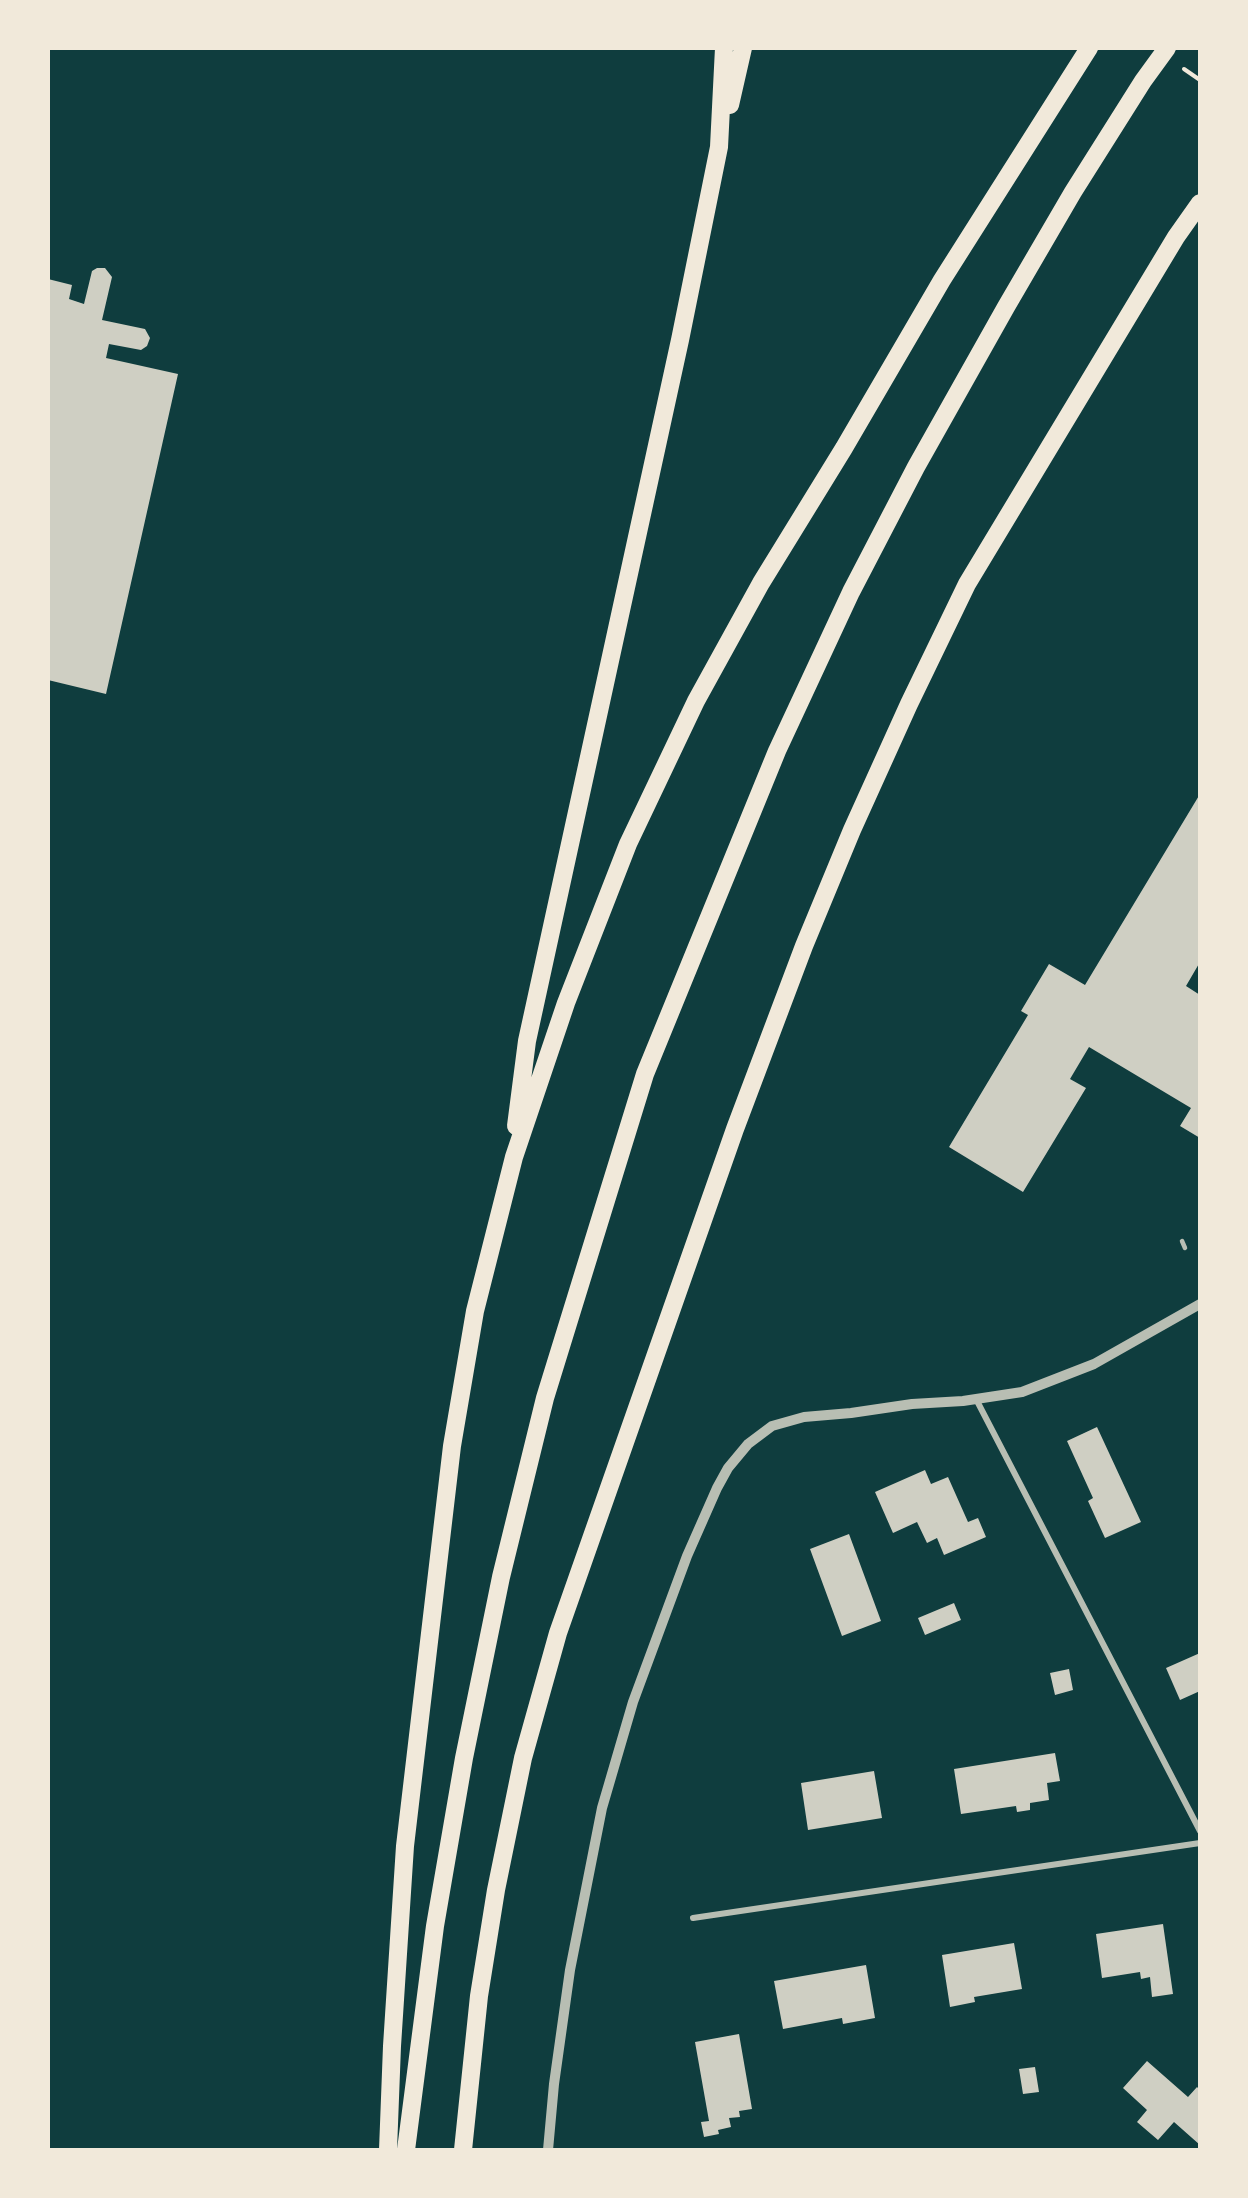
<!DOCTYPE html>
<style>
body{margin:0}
#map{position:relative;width:1248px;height:2198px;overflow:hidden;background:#0f3d3e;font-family:Poppins,sans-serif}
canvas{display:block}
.frame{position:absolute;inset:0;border:50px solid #f1e9da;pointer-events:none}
</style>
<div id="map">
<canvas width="1248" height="2198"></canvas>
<div class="frame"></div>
</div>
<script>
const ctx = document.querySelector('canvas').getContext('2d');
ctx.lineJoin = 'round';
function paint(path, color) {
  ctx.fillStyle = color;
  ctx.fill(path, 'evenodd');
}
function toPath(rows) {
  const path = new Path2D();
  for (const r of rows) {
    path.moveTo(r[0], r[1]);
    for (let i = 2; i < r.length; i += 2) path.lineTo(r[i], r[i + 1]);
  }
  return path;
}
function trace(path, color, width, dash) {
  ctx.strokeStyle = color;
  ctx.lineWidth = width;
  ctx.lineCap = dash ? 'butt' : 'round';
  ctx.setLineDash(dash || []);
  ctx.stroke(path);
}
const building = toPath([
 [97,268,105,268,112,277,102,320,145,329,150,338,147,346,141,350,109,344,106,358,178,374,106,694,48,680,48,279,72,285,69,299,84,304,92,271],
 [1200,794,1200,962,1186,986,1200,995,1200,1138,1180,1126,1191,1108,1089,1047,1070,1079,1086,1088,1023,1192,949,1147,1028,1015,1021,1011,1049,964,1085,985],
 [1097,1427,1141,1522,1105,1538,1088,1501,1093,1498,1067,1441],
 [925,1470,931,1484,948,1477,968,1522,978,1518,986,1537,944,1555,937,1538,927,1543,917,1522,893,1533,875,1492],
 [849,1534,881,1621,842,1636,810,1549],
 [954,1603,961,1620,925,1635,918,1618],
 [1200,1653,1200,1691,1180,1700,1166,1668],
 [1069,1669,1073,1690,1055,1695,1050,1673],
 [1055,1753,1060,1781,1047,1783,1049,1800,1030,1803,1030,1810,1017,1812,1016,1806,961,1814,954,1769],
 [874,1771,882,1818,808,1830,801,1783],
 [1163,1924,1173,1994,1152,1997,1150,1977,1141,1979,1140,1972,1102,1978,1096,1934],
 [1014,1943,1022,1989,974,1997,975,2002,950,2007,942,1955],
 [866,1965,875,2018,843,2024,842,2018,783,2029,774,1981],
 [739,2034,752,2109,739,2111,740,2117,729,2118,731,2127,718,2130,719,2134,704,2137,701,2122,709,2121,695,2042],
 [1147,2061,1188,2097,1197,2087,1200,2090,1200,2145,1174,2122,1158,2140,1137,2122,1147,2110,1123,2088],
 [1035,2067,1039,2092,1023,2094,1019,2069]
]);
const path = toPath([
 [1184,69,1200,80]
]);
const service = toPath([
 [1182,1241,1185,1248]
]);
const minor = toPath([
 [976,1399,1200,1831],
 [693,1918,1200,1843]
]);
const tertiary = toPath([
 [548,2150,554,2084,570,1970,602,1808,633,1702,687,1556,717,1488,728,1468,748,1444,772,1426,804,1417,851,1413,912,1404,963,1401,1022,1392,1094,1364,1200,1304]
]);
const motorway = toPath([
 [730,105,743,48],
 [516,1126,527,1041,680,340,719,147,724,48],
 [388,2150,392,2046,405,1846,452,1446,475,1311,514,1157,566,1003,628,844,696,701,761,583,844,448,942,280,1089,48],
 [406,2150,435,1926,464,1758,501,1577,545,1398,645,1074,777,751,851,592,916,467,1006,307,1073,192,1143,81,1167,48],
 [463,2150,479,1996,496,1890,523,1758,558,1633,735,1129,804,946,852,830,909,704,967,584,1176,237,1200,203]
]);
paint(building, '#cfcfc3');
trace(path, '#f1e9da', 4);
trace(service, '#b8beb3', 4.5);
trace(minor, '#b8beb3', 6);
trace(tertiary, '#b8beb3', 10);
trace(motorway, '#f1e9da', 18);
</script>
